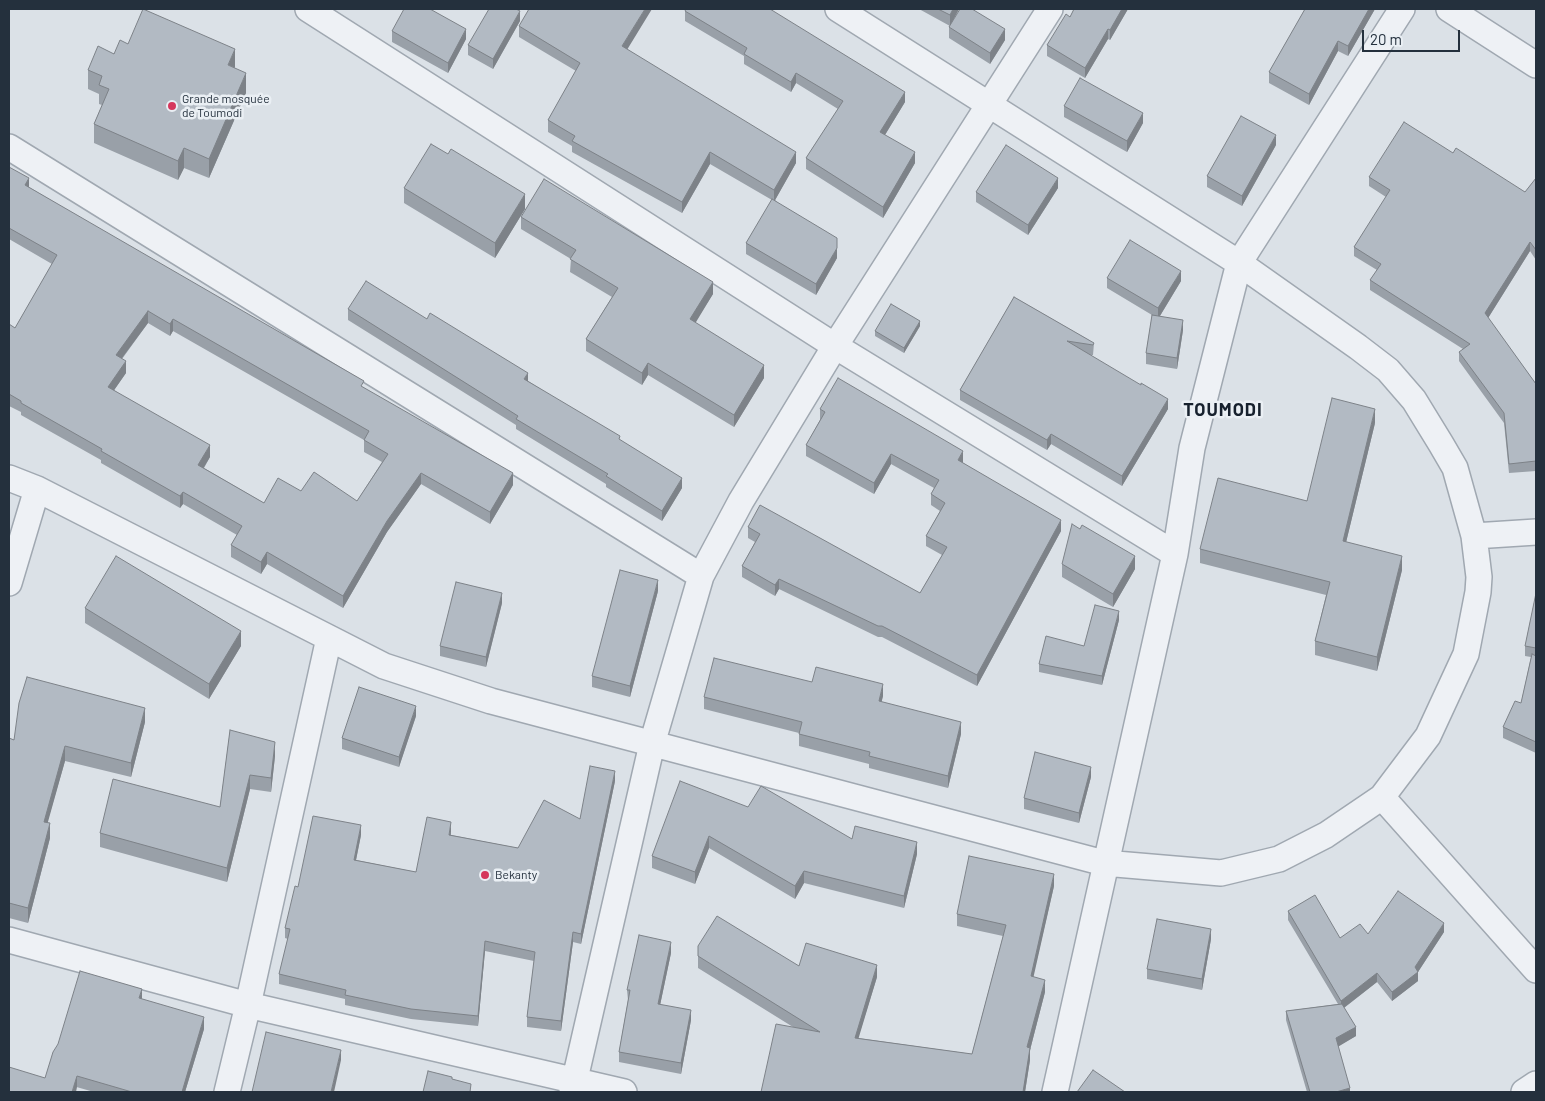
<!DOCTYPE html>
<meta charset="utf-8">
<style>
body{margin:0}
#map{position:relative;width:1545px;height:1101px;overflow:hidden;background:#dbe1e7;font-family:Barlow,sans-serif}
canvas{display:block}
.frame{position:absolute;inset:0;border:10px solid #24303d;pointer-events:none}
.scale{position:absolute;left:1362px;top:30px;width:98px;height:22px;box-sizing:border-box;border:2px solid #24303d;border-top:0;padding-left:6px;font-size:15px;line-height:18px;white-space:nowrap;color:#24303d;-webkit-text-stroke:4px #eaeff4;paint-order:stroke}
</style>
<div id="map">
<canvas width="1545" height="1101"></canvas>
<div class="frame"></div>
<div class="scale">20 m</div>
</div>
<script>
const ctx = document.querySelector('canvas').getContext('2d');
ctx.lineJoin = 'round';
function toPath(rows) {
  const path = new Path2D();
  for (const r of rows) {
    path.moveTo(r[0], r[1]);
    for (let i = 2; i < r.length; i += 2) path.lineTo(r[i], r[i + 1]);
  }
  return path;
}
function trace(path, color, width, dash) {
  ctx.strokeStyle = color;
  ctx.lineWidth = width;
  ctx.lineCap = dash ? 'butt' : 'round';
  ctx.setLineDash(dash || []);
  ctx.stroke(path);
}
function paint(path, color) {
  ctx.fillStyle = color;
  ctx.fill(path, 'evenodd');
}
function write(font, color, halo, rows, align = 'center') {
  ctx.font = font + ' Barlow,sans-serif';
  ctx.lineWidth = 5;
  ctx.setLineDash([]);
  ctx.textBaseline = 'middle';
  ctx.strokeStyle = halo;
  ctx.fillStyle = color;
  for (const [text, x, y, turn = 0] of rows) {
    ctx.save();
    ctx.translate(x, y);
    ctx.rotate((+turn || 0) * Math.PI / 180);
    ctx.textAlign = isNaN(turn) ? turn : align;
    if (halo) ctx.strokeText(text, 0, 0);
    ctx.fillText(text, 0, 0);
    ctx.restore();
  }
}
const minor = toPath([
 [308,9,835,346,1175,554],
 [1449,9,1536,65],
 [9,147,701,576],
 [9,478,37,489,384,666,491,701,1104,863,1221,873,1279,859,1326,835,1382,797,1428,736,1466,654,1478,592,1479,577,1474,536,1455,468,1441,444,1414,400,1388,370,1358,347,1239,263,838,9],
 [1474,536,1536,532],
 [9,583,37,489],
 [1382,797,1536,970],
 [9,940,248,1005,624,1092],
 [227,1092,248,1005,329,638],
 [572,1092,652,744,701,576,741,501,835,346,1050,9],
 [1055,1092,1175,554,1192,448,1239,263,1402,9],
 [1524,1092,1536,1084]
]);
const wall = toPath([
 [919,9,959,9,950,26],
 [1074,9,1128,9,1110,40,1108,39,1085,78,1047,56,1047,45,1070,17],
 [1305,9,1375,9,1348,56,1338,51,1309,105,1269,83,1269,72],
 [685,11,905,102,885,135,915,163,883,218,806,169,806,158,838,109,796,83,791,92,744,64,744,56,685,21],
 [520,21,493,69,468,55,468,45],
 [519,26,627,49,796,163,775,200,837,258,816,295,746,254,746,243,772,200,710,164,682,213,572,152,572,146,548,132,548,120,576,71,519,37],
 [949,27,1005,40,990,64,949,38],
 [392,31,466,39,448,73,392,42],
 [128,44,235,68,246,93,209,178,184,168,178,180,94,143,94,124,102,105,99,104,99,94,88,89,88,70],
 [1064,106,1143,123,1127,152,1064,117],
 [1276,145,1242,206,1207,187,1207,176],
 [1453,153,1525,192,1536,178,1536,260,1530,251,1488,318,1536,384,1536,471,1509,473,1504,423,1459,361,1459,352,1463,349,1370,290,1370,280,1377,270,1354,256,1354,247,1386,197,1369,186,1369,177],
 [9,167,29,187,364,388,513,485,490,524,421,484,387,532,343,608,267,564,261,574,231,557,231,545,237,535,183,504,180,508,101,463,101,460,21,415,21,412,9,406,9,324,15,328,52,264,9,239],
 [148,323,170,336,173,331,364,440,364,452,382,462,357,501,301,491,264,503,204,468,210,457,114,390,126,373,122,359],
 [404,188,525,209,495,258,404,203],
 [1058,188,1028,235,976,202,976,192],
 [521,217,713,294,695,322,764,378,734,427,648,375,642,385,586,351,586,339,612,297,570,272,571,259,521,229],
 [1107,278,1181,281,1160,316,1183,330,1177,369,1146,364,1146,353,1152,315,1107,288],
 [1014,297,1094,343,1093,355,1089,355,1168,409,1122,486,1051,444,1047,450,960,400,960,390],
 [348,309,528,381,620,440,682,488,662,521,606,487,606,484,516,429,516,425,348,320],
 [920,326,904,353,875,336,875,331],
 [820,409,962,462,1061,531,977,686,882,637,878,637,779,589,775,596,742,577,742,566,755,542,748,538,748,527,920,593,942,555,926,546,926,536,940,511,931,505,931,494,934,488,891,464,874,494,806,456,806,445,820,420],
 [1375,423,1346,542,1402,570,1377,671,1315,655,1315,641,1326,595,1200,563,1200,549,1307,501],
 [1062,564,1135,569,1113,607,1062,577],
 [658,591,630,697,592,687,592,676],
 [1536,593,1536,753,1503,738,1503,727,1521,703,1531,657,1525,656,1525,646],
 [502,603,486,667,440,656,440,646],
 [85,608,241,646,209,699,85,623],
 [1119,620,1102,685,1039,672,1039,664,1084,646],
 [812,682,883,696,881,702,961,734,948,788,869,768,869,764,799,746,799,733,704,709,704,697],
 [416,716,399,767,342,749,342,738],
 [145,722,131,777,65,761,47,823,50,838,28,923,9,918,9,738,14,740],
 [230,730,275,756,271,792,250,789,227,882,100,847,100,833,220,807],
 [1091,777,1079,823,1024,809,1024,798],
 [615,781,581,944,573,942,561,1031,527,1027,527,1017,534,961,485,951,478,1026,411,1019,345,1005,345,999,279,984,279,974,288,939,285,938,285,928,361,835,356,860,416,872,451,832,451,835,518,848,580,819],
 [748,807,852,839,917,854,904,908,804,883,795,899,709,848,695,884,652,868,652,856],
 [1054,886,1033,976,1045,992,1030,1050,1030,1060,1025,1092,793,1027,698,968,698,946,799,966,877,977,858,1038,972,1054,1003,936,957,926,957,914],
 [1288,911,1340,938,1368,934,1444,932,1418,972,1418,981,1392,1001,1377,982,1344,1008,1356,1036,1338,1046,1350,1092,1307,1092,1286,1020,1286,1011,1338,1004,1288,920],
 [1211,939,1202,990,1147,979,1147,969],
 [671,953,660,1005,691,1020,681,1074,619,1062,619,1052,628,1000,627,990],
 [142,999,204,1029,185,1092,94,1092,45,1078]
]);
const shadedWall = toPath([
 [645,9,652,9,622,58,622,46],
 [953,9,959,9,950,26,950,15],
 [1122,9,1128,9,1110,40,1110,30],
 [1369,9,1375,9,1348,56,1348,46],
 [520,11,520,21,493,69,493,59],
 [466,29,466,39,448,73,448,63],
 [1005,29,1005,40,990,64,990,53],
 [1108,29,1108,39,1085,78,1085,68],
 [1338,41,1338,51,1309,105,1309,94],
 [235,49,235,68,228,65],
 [246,73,246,93,209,178,209,159],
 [796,73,796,83,791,92,791,82],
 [905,92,905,102,880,143,880,132],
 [1143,113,1143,123,1127,152,1127,141],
 [1276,135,1276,145,1242,206,1242,196],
 [184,148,184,168,178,180,178,161],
 [710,152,710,164,682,213,682,202],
 [796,152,796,163,774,202,774,190],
 [915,152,915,163,883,218,883,207],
 [29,178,29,190,25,185],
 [1058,178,1058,188,1028,235,1028,225],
 [525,194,525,209,495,258,495,243],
 [1530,242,1530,251,1485,323,1485,313],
 [837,248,837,258,816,295,816,284],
 [1181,271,1181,281,1158,319,1158,308],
 [713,282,713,294,690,332,690,319],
 [148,311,148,323,116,366,116,355],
 [173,319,173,331,170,336,170,324],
 [1183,320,1183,330,1177,369,1177,358],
 [920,321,920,326,904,353,904,348],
 [126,361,126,373,108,399,108,387],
 [648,363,648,375,642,385,642,373],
 [764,365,764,378,734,427,734,415],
 [528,373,528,384,524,379],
 [1168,399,1168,409,1122,486,1122,476],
 [1375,409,1375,423,1343,555,1343,541],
 [1051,434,1051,444,1047,450,1047,440],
 [210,445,210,457,198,477,198,465],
 [963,451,963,462,958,470,958,460],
 [891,454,891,464,874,494,874,483],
 [421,473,421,484,387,532,343,608,343,596,387,521],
 [513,473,513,485,490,524,490,512],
 [682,478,682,488,662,521,662,511],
 [183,492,183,504,180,508,180,496],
 [1061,520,1061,531,977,686,977,675],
 [267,552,267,564,261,574,261,562],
 [1135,556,1135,569,1113,607,1113,594],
 [1402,556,1402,570,1377,671,1377,657],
 [779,579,779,589,775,596,775,585],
 [658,580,658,591,630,697,630,686],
 [502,593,502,603,486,667,486,657],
 [1119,611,1119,620,1102,685,1102,676],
 [241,631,241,646,209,699,209,684],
 [883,684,883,696,879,713,879,701],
 [416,706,416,716,399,767,399,757],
 [145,708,145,722,131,777,131,763],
 [961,722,961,734,948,788,948,776],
 [275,742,275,756,271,792,271,778],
 [65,746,65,761,44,836,44,822],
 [1091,767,1091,777,1079,823,1079,813],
 [615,771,615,781,581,944,581,934],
 [250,775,250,789,227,882,227,868],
 [451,822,451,832,449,844,449,835],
 [50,823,50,838,28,923,28,908],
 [361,825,361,835,354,870,354,860],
 [709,836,709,848,695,884,695,872],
 [917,842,917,854,904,908,904,896],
 [804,871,804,883,795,899,795,886],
 [1054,874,1054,886,1031,988,1031,976],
 [1444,923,1444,932,1418,972,1418,981,1392,1001,1392,992,1415,967],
 [1211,929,1211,939,1202,990,1202,979],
 [573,932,573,942,561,1031,561,1021],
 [485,941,485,951,478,1026,478,1016],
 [671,942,671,953,658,1015,658,1004],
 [877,965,877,977,855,1050,855,1038],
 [1377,973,1377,982,1341,1010,1341,1001],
 [1045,980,1045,992,1030,1050,1030,1060,1025,1092,1023,1092,1027,1047],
 [142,989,142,1001,139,998],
 [691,1010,691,1020,681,1074,681,1063],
 [204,1017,204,1029,185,1092,182,1092],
 [1356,1027,1356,1036,1336,1048,1336,1038],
 [341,1050,341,1060,334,1092,331,1092],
 [77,1076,77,1087,76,1092,72,1092],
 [1350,1088,1350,1092,1336,1092]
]);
const building = toPath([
 [143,9,235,49,228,65,246,73,209,159,184,148,178,161,94,124,109,89,99,85,102,76,88,70,98,46,114,54,120,40,128,44,143,9],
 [404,9,430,9,466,29,448,63,392,31,404,9],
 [489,9,516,9,520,11,493,59,468,45,489,9],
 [529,9,645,9,622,46,796,152,774,190,710,152,682,202,572,141,575,136,548,120,580,63,519,26,529,9],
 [686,9,770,9,905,92,880,132,915,152,883,207,806,158,843,101,796,73,791,82,744,54,747,48,685,11,686,9],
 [938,9,953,9,950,15,938,9],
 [960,9,972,9,1005,29,990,53,949,27,960,9],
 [1074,9,1122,9,1110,30,1108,29,1085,68,1047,45,1066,14,1070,17,1074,9],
 [1305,9,1369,9,1348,46,1338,41,1309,94,1269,72,1305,9],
 [1080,78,1143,113,1127,141,1064,106,1080,78],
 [1241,116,1276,135,1242,196,1207,176,1241,116],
 [1404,122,1453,153,1456,148,1525,192,1536,178,1536,250,1530,242,1485,313,1536,384,1536,461,1509,464,1504,413,1459,352,1470,344,1370,280,1381,264,1354,247,1390,190,1369,177,1404,122],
 [431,144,448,154,451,149,525,194,495,243,404,188,431,144],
 [1006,145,1058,178,1028,225,976,192,1006,145],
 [9,167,29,178,25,185,364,381,361,386,513,473,490,512,421,473,387,521,343,596,267,552,261,562,231,545,242,526,183,492,180,496,101,451,102,449,21,403,21,401,9,394,9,324,15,328,57,255,9,228,9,167],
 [148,311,170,324,173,319,369,431,364,440,388,454,357,501,314,472,301,491,278,478,264,503,198,465,210,445,108,387,126,361,116,355,148,311],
 [544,179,713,282,690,319,764,365,734,415,648,363,642,373,586,339,618,288,570,259,576,250,521,217,544,179],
 [772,199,837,238,837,248,816,284,746,243,772,199],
 [1130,240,1181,271,1158,308,1107,278,1130,240],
 [366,281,427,319,430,313,528,373,524,379,620,436,619,439,682,478,662,511,606,476,608,474,516,419,518,416,348,309,366,281],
 [1014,297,1094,343,1093,345,1067,341,1141,385,1141,383,1168,399,1122,476,1051,434,1047,440,960,390,1014,297],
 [891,304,920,321,904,348,875,331,891,304],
 [1152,315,1183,320,1177,358,1146,353,1152,315],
 [838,378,963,451,958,460,1061,520,977,675,882,626,878,626,779,579,775,585,742,566,760,534,748,527,760,505,920,593,947,547,926,536,945,503,931,494,939,480,891,454,874,483,806,445,825,412,820,409,838,378],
 [1332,398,1375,409,1343,541,1402,556,1377,657,1315,641,1330,582,1200,549,1218,478,1307,501,1332,398],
 [1072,524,1080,529,1082,525,1135,556,1113,594,1062,564,1072,524],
 [116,556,241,631,209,684,85,608,116,556],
 [620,570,658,580,630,686,592,676,620,570],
 [456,582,502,593,486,657,440,646,456,582],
 [1536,593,1536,648,1525,646,1536,593],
 [1095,605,1119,611,1102,676,1039,664,1046,636,1084,646,1095,605],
 [1532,654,1536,656,1536,742,1503,727,1515,701,1521,703,1532,654],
 [714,658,812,682,816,667,883,684,879,701,961,722,948,776,869,756,870,752,799,734,802,722,704,697,714,658],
 [27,677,145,708,131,763,65,746,44,822,50,823,28,908,9,903,9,738,14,740,19,703,27,677],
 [359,687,416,706,399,757,342,738,359,687],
 [230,730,275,742,271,778,250,775,227,868,100,833,113,779,220,807,230,730],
 [1035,752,1091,767,1079,813,1024,798,1035,752],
 [590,766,615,771,581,934,573,932,561,1021,527,1017,535,952,485,941,478,1016,411,1009,345,995,346,990,279,974,290,929,285,928,295,886,298,887,313,816,361,825,354,860,416,872,427,817,451,822,449,835,518,848,544,800,580,819,590,766],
 [680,781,748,807,761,786,852,839,855,826,917,842,904,896,804,871,795,886,709,836,695,872,652,856,680,781],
 [969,856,1054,874,1031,976,1045,980,1027,1047,1030,1048,1023,1092,761,1092,776,1024,820,1032,698,956,698,946,717,916,799,966,806,943,877,965,855,1038,972,1054,1006,925,957,914,969,856],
 [1398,891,1444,923,1415,967,1418,972,1392,992,1377,973,1341,1001,1288,911,1315,895,1340,938,1360,924,1368,934,1398,891],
 [1157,919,1211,929,1202,979,1147,969,1157,919],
 [639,935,671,942,658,1004,691,1010,681,1063,619,1052,630,990,627,990,639,935],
 [80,971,142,989,139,998,204,1017,182,1092,132,1092,77,1076,72,1092,9,1092,9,1067,45,1078,53,1052,58,1044,80,971],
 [1342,1004,1356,1027,1336,1038,1350,1088,1336,1092,1310,1092,1286,1011,1342,1004],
 [266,1032,341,1050,331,1092,252,1092,266,1032],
 [1093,1070,1125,1092,1077,1092,1093,1070],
 [428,1071,452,1077,452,1079,471,1084,470,1092,423,1092,428,1071]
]);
const markers = [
 [172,106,5,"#d5375c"],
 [485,875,5,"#d5375c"]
];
const poiNames = [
 ["Grande mosquée",182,99],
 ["de Toumodi",182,113],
 ["Bekanty",495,875]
];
const districtNames = [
 ["TOUMODI",1223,410]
];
trace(minor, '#a0a8b1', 28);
trace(minor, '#eef1f5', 25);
paint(wall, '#99a0a8');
paint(shadedWall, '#7d8288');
paint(building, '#b2bac3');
trace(building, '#7d8288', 1);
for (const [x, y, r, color] of markers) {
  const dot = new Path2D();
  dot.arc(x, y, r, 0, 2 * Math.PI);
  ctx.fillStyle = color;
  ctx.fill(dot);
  trace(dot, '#eaeff4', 2);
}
write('12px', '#24303d', '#eaeff4', poiNames, 'left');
ctx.letterSpacing = '1px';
write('bold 18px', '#17212e', '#eaeff4', districtNames);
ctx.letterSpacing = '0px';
</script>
